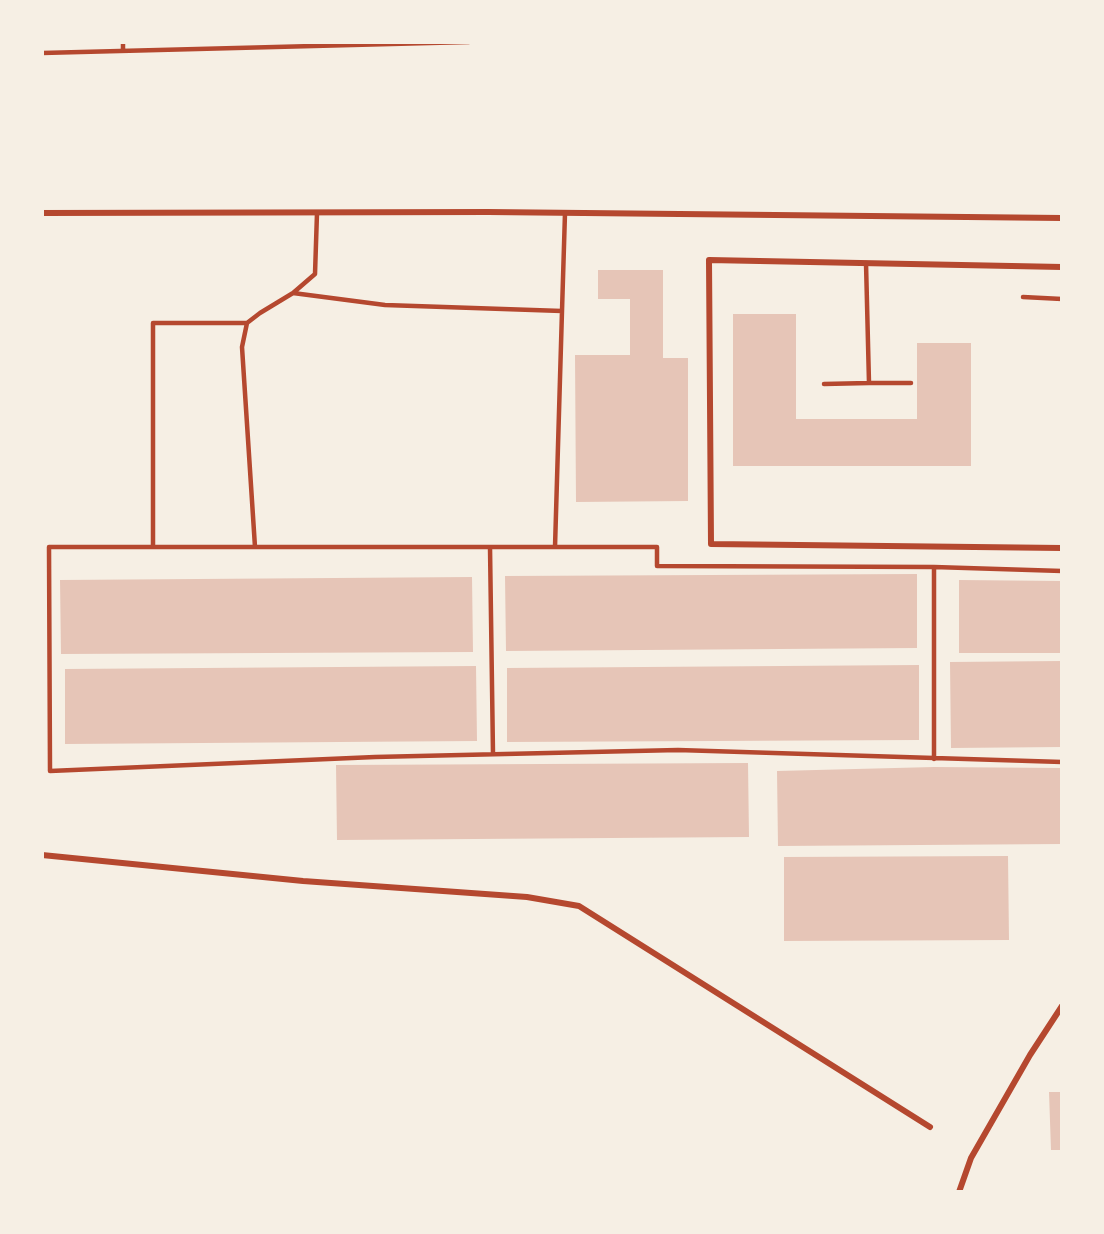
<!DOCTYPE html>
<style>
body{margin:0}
#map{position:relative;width:1104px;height:1234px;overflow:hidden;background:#f6efe4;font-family:Arial,sans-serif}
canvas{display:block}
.frame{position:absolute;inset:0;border:44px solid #f6efe4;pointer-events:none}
</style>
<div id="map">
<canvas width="1104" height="1234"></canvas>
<div class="frame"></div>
</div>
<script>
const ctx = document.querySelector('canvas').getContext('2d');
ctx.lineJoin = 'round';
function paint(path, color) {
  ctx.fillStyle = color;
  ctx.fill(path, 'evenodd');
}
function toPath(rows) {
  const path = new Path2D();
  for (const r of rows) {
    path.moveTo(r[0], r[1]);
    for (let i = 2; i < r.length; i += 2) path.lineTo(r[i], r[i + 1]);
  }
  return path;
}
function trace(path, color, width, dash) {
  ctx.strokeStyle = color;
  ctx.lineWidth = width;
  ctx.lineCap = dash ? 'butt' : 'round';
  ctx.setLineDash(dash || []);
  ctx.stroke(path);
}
const building = toPath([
 [598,270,663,270,663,358,688,358,688,501,576,502,575,355,630,355,630,299,598,299],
 [733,314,796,314,796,419,917,419,917,343,971,343,971,466,733,466],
 [917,574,917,648,506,651,505,576],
 [472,577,473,652,61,654,60,580],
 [959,580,1062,581,1062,653,959,653],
 [1062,661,1062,747,951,748,950,662],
 [919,665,919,740,507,742,507,668],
 [476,666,477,741,65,744,65,669],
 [748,763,749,837,337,840,336,765],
 [934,767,1062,768,1062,844,778,846,777,771],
 [1008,856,1009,940,784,941,784,857],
 [1049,1092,1062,1092,1062,1150,1051,1150]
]);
const service = toPath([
 [123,42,123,51],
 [42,53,469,42],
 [866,263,869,383,911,383],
 [293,293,385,305,562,311,555,547],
 [1023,297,1062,299],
 [562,311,565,213],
 [824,384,869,383],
 [153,546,153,323,247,323],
 [255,547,242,347,247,323,260,313,293,293,315,274,317,213],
 [490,547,493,754],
 [1062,571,934,567,657,566,657,547,49,547,50,771,375,757,678,750,1062,762],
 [934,759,934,567]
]);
const minor = toPath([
 [42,213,488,212,1062,218],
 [1062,267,709,260,711,544,1062,548],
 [42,855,303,881,527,897,579,906,930,1127],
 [959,1192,971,1158,1030,1055,1062,1006]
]);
paint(building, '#e6c5b7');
trace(service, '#b5482f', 4.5);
trace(minor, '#b5482f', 6);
</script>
